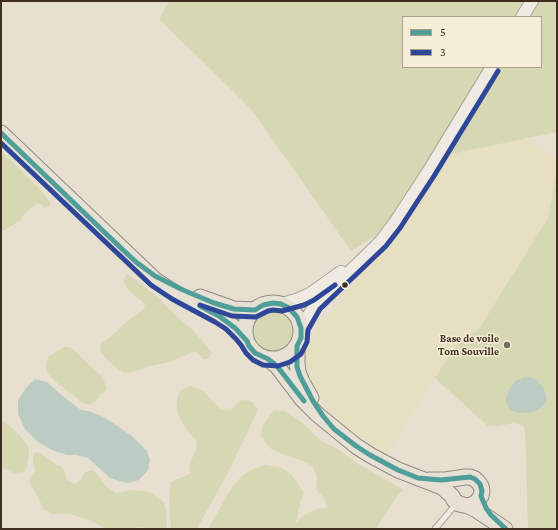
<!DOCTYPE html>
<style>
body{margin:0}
#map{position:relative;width:558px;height:530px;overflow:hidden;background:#e7e0d1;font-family:"Crimson Pro",serif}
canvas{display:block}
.frame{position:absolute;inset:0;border:2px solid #3d2e20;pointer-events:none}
.legend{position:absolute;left:402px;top:16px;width:140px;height:52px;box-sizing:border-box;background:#f7eed8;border:1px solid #ada18e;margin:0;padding:5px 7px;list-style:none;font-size:12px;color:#3d2e20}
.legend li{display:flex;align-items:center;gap:8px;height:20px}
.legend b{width:20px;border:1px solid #ada18e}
</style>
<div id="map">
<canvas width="558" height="530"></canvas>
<div class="frame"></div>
<ul class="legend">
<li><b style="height:5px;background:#509e99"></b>5</li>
<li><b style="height:5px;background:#2e4799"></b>3</li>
</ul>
</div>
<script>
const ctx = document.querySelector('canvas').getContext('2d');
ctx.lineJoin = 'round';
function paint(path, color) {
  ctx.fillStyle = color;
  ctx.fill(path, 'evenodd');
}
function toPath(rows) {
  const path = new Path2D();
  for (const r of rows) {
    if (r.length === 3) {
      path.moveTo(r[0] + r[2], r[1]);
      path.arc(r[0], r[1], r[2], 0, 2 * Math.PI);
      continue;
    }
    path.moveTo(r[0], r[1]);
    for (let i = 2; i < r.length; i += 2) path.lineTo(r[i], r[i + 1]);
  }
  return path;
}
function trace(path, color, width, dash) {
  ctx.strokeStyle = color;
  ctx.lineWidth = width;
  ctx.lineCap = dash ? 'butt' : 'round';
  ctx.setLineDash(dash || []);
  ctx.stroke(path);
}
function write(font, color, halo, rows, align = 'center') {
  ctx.font = font + ' "Crimson Pro",serif';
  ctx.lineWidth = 3;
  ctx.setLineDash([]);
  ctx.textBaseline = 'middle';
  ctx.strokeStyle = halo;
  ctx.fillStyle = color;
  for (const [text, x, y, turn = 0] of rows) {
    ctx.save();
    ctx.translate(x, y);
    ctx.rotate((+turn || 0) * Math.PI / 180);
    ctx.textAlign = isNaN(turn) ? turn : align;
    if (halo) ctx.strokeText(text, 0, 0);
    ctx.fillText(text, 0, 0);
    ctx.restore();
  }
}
const farmland = toPath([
 [472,113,529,141,557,159,557,169,548,218,479,329,459,341,387,455,351,431,330,411,311,385,307,376,304,368,304,361,306,349,310,338,316,329,393,235,402,223]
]);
const green = toPath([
 [170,1,557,1,557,132,446,155,402,223,375,236,351,251,254,113,243,101,159,19],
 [403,17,541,17,541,67,403,67],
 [1,151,41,190,51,204,49,206,45,208,41,204,37,203,24,214,21,220,1,232],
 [557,169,557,529,528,529,525,430,523,426,515,423,497,426,488,426,435,378,459,341,479,329,548,218],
 [126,275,129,275,154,294,185,324,193,330,212,353,207,359,203,359,196,352,192,352,179,358,169,362,146,367,141,370,126,373,122,372,108,361,100,351,101,344,118,330,126,322,143,310,145,305,141,300,137,298,128,290,123,282],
 [274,332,21],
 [64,347,68,347,73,349,101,376,106,385,107,389,104,393,101,394,96,401,90,405,85,404,81,402,62,386,59,385,48,374,46,368,46,363,49,356],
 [190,386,203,391,217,406,222,409,232,410,235,405,239,401,245,400,252,402,258,410,226,477,212,501,197,529,171,529,169,499,171,482,185,476,190,473,189,465,196,450,197,443,196,439,190,434,184,426,177,412,177,399,179,393,181,390,187,388],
 [274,410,285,411,303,423,320,440,339,450,356,463,404,490,399,493,376,529,208,529,229,492,240,478,251,470,264,465,280,467,291,474,304,493,300,503,296,523,303,516,314,510,328,507,323,497,316,489,317,478,313,466,298,459,279,453,271,449,261,436,262,426],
 [1,421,3,421,12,428,20,435,29,448,29,455,27,466,24,472,14,473,3,468,1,469],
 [38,452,57,465,61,466,64,469,67,480,72,483,76,484,81,480,84,473,92,470,96,473,106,486,113,491,117,493,133,490,149,492,164,502,166,511,167,529,154,529,139,527,124,529,105,529,90,520,69,514,52,514,44,510,35,491,31,486,29,481,30,478,35,471,33,461,33,454]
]);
const water = toPath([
 [525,377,536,379,544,389,547,400,542,407,534,412,518,413,510,410,506,401,508,392,515,381],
 [35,379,47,382,59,393,81,410,88,411,104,417,132,436,147,451,150,460,148,470,139,480,127,483,110,478,88,458,76,455,67,455,52,450,38,442,25,429,18,414,18,400,25,389]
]);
const service = toPath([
 [435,529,456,504]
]);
const tertiary = toPath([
 [522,17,532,1],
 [281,304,296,300,310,294,341,272],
 [301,328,308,316,319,301,370,252,381,241,394,224,428,172,492,67]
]);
const primary = toPath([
 [1,133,155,280,175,293,225,320,235,328,247,341],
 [200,297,234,309,255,310],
 [273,331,28],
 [297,346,297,362,298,372,302,382,311,398],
 [268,359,277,366,302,399,318,415,356,446,370,455,398,470,442,487,452,496,454,500,459,504,468,506,475,509,505,529],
 [429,480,445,480,465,477,470,477,475,479,478,482,481,486,482,491,481,496,476,503,468,506]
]);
const bus1 = toPath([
 [1,133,122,249,136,262,155,276,183,290,214,303,234,309,255,310,263,305,273,303,281,304,289,308,297,317,301,328,301,338,297,346,297,367,300,376,313,401,323,416,334,429,356,446,370,455,398,470,418,478,441,480,470,477,475,479,480,484,482,491,481,496,486,508,491,515,506,529],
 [200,306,219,316,235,328,247,341,249,346,255,353,268,359,277,366,304,401]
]);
const bus2 = toPath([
 [1,143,151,285,172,299,215,322,226,329,236,339,241,345,246,353,253,360,263,365,278,366,290,362,301,354,307,342,308,330,320,309,386,246,400,228,434,176,498,71],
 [200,305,232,316,256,317,268,311,273,310,282,311,304,305,314,300,335,285]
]);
const markers = [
 [345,285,3.5,"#3d2e20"],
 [507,345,4,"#786c5e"]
];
const poiNames = [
 ["Base de voile",499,339],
 ["Tom Souville",499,352]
];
paint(farmland, '#e6dfc2');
paint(green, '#d6d7b3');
paint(water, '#bcccc2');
trace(service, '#ada599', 7);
trace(tertiary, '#ada599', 14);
trace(primary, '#928b80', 17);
trace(service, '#efebe3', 5);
trace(tertiary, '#efebe3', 12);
trace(primary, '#e6e1d4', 15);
trace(bus1, '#509e99', 5);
trace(bus2, '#2e4799', 5);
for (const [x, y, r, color] of markers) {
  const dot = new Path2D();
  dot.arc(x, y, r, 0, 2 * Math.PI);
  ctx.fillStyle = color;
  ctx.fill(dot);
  trace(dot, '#f7eed8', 1.5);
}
write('bold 11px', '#3d2e20', '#f7eed8', poiNames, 'right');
</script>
